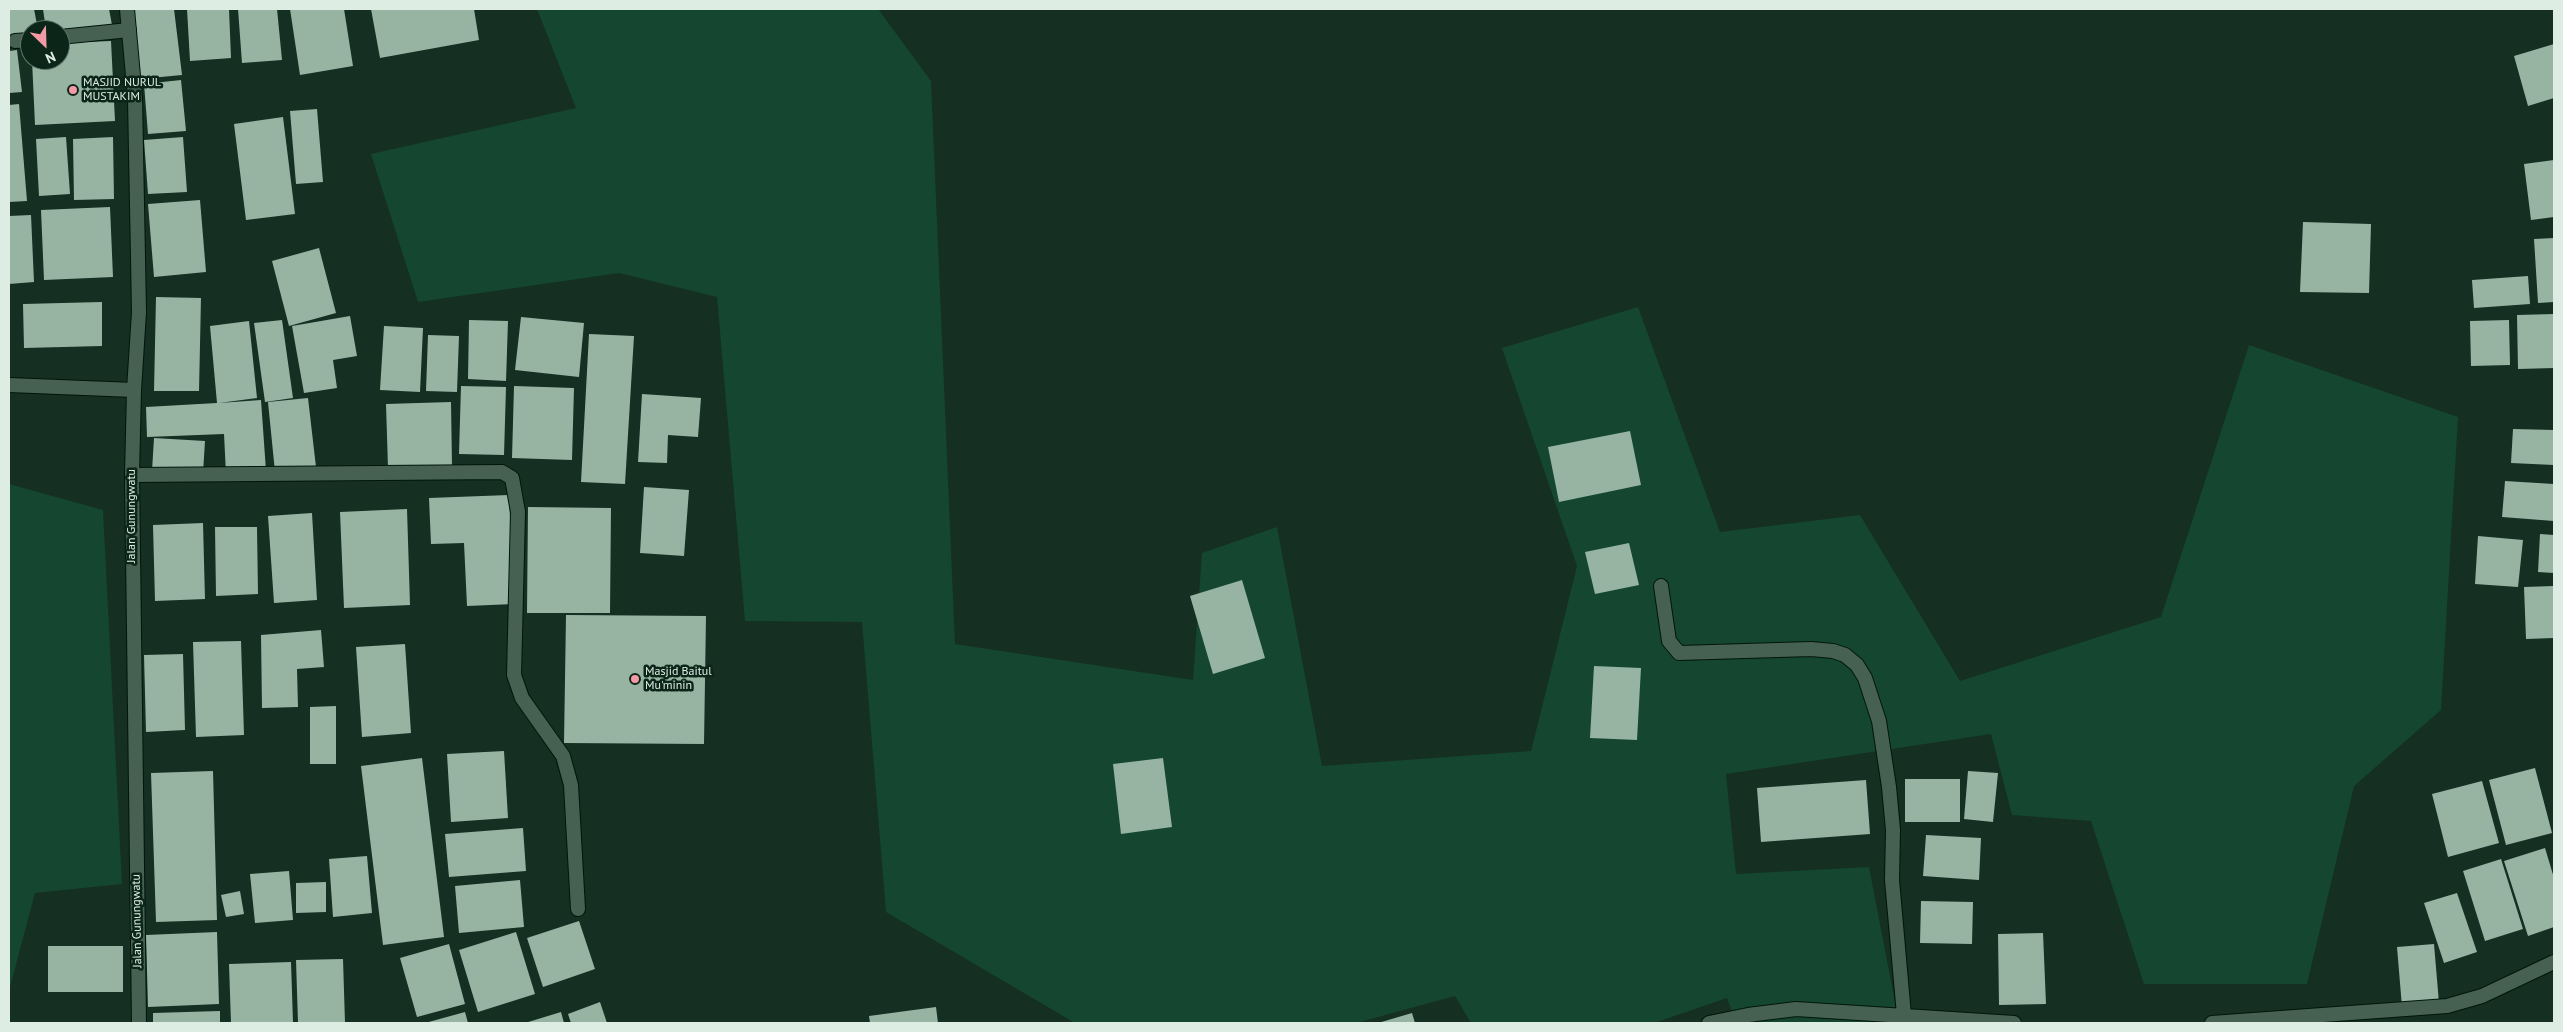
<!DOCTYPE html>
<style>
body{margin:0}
#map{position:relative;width:2563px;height:1032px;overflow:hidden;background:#152f22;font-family:"PT Sans",sans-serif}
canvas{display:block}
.frame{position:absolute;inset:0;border:10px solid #deede4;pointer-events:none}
.north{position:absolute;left:20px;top:20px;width:50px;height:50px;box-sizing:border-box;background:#0b2519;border:1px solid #5f756a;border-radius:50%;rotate:156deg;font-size:14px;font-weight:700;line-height:20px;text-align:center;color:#deede4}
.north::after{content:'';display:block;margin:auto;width:18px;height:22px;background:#f49aa6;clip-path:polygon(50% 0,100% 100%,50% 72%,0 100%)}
</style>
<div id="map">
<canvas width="2563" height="1032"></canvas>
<div class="frame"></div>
<div class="north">N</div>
</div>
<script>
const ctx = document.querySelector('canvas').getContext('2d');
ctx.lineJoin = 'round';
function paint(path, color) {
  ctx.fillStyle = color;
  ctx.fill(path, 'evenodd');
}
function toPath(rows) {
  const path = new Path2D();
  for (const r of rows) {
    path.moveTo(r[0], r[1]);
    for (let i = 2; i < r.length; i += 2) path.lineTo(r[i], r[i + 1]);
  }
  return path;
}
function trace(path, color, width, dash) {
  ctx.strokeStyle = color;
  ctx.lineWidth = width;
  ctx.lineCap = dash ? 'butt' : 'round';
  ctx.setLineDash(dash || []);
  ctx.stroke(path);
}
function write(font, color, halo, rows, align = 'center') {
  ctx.font = font + ' "PT Sans",sans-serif';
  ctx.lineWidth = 5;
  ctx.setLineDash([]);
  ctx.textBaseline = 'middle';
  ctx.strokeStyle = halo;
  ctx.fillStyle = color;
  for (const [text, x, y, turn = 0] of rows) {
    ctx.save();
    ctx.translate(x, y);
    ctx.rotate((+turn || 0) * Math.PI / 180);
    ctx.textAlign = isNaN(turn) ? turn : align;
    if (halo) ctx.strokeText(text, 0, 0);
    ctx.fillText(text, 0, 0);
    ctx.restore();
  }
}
const green = toPath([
 [537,9,878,9,931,81,955,644,1193,680,1202,553,1277,527,1322,766,1531,751,1577,566,1502,348,1638,307,1720,532,1860,515,1960,681,2161,617,2249,345,2458,417,2441,710,2354,786,2307,984,2144,984,2091,821,2012,815,1991,734,1726,774,1736,874,1869,867,1899,1023,1736,1023,1727,998,1654,1023,1471,1023,1455,996,1356,1023,1075,1023,886,912,862,622,745,621,717,297,619,273,418,302,371,154,576,108],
 [9,484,103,510,122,884,35,893,9,991]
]);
const building = toPath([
 [9,9,34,9,38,30,9,36],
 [43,9,109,9,112,25,60,32,60,30,46,30],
 [132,9,174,9,182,75,140,79],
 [187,9,229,9,231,58,190,61],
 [238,9,277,9,282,60,242,63],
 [290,9,344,9,353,66,300,75],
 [371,9,474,9,479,40,380,58],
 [111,41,115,121,35,125,32,60,60,60,60,43],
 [2554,44,2554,98,2528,106,2514,56],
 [17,50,22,92,9,93,9,51],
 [181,80,186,131,148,134,144,84],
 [19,104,27,201,9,202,9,105],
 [317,109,323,182,296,184,290,111],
 [283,117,295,214,246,220,234,124],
 [66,137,70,194,39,196,36,139],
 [113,137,114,199,74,200,73,139],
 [183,137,187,192,148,194,144,140],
 [2554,160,2554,217,2531,220,2524,164],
 [200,200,206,272,154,277,148,204],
 [110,207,113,277,44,280,41,210],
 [31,215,34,282,9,284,9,216],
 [2303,222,2371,224,2369,293,2300,292],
 [2554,238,2554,302,2538,303,2534,239],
 [319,248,336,313,289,326,272,261],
 [2528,276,2530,304,2474,308,2472,280],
 [156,297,201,298,199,391,154,391],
 [102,302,102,346,24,348,23,304],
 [2554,314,2554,368,2518,369,2517,315],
 [350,316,357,356,333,360,337,388,304,393,292,326],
 [521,317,584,323,579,377,515,370],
 [282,320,293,398,265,402,254,323],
 [469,320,508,321,506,381,468,379],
 [2509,320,2510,365,2471,366,2470,321],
 [249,321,257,398,219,403,261,400,266,471,226,474,224,434,147,437,146,407,217,403,210,326],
 [384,326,423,328,420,392,380,390],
 [589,334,634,336,625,484,581,482],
 [428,335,459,336,457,392,426,391],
 [461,386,506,387,504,455,459,454],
 [514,386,574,388,572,460,512,458],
 [642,394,701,398,698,437,668,435,667,463,638,462],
 [308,398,316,467,275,472,268,402],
 [451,402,452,466,388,468,386,404],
 [2513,429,2554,430,2554,465,2511,463],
 [1630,431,1641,485,1559,502,1548,447],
 [154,438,205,441,203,473,152,471],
 [2505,481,2554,484,2554,521,2502,517],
 [644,487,689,490,684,556,640,553],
 [509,495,514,604,467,606,464,543,431,544,429,498],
 [528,507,611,508,610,613,527,613],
 [407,509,410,605,344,608,340,512],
 [312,513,317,600,274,603,268,516],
 [203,523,205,599,155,601,153,525],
 [215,527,257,527,258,594,216,596],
 [2540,534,2554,535,2554,573,2538,572],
 [2478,536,2523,540,2518,587,2475,584],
 [1629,543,1639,585,1595,594,1585,552],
 [1242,580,1265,658,1213,674,1190,596],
 [2554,586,2554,638,2526,639,2524,587],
 [566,615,706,616,704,744,564,743],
 [321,630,324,667,297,669,298,707,262,708,261,635],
 [241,641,244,735,196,737,193,642],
 [405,644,411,733,362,737,356,647],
 [183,654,185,730,146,732,144,655],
 [1594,666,1641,668,1637,740,1590,738],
 [336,706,336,764,310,764,310,707],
 [504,751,508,818,451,822,447,754],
 [422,758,444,937,383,945,361,766],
 [1163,758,1172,827,1121,834,1113,764],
 [2535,768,2552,833,2506,845,2489,780],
 [213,771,217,920,156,922,151,773],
 [1968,771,1998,773,1993,822,1964,819],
 [1905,779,1960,779,1960,822,1905,822],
 [1866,780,1870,834,1761,842,1757,788],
 [2482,781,2499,843,2448,857,2432,794],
 [523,828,526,871,449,877,445,834],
 [1926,835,1981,838,1979,880,1923,876],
 [2545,848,2554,878,2554,927,2528,936,2504,861],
 [367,856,372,913,333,917,329,859],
 [2501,859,2523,929,2485,941,2463,871],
 [289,871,293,920,255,923,250,874],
 [520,880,524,927,459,933,455,886],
 [326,882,326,912,296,913,296,883],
 [240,891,244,914,226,917,221,895],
 [2457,893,2477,952,2444,963,2424,903],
 [1921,901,1973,902,1972,944,1920,943],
 [579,921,595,969,543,987,527,938],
 [217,932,219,1004,148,1007,146,935],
 [516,932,535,994,478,1012,459,950],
 [2043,933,2046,1004,1999,1005,1998,934],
 [449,944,465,1004,417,1017,400,958],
 [2434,944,2439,1003,2402,1007,2397,947],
 [48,946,123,946,123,992,48,992],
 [343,959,345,1023,298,1023,296,960],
 [291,962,293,1023,231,1023,229,964],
 [600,1002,607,1023,571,1023,568,1014],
 [936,1007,938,1023,870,1023,869,1016],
 [220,1011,220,1023,153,1023,153,1013],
 [465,1012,468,1023,425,1023],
 [561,1012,564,1023,525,1023],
 [1412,1013,1415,1023,1378,1023]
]);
const service = toPath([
 [60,37,129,30],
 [15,41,30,40]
]);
const minor = toPath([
 [127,9,135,98,139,312,134,390,132,475,139,1023],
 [9,385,134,390],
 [132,475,502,472,512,478,518,512,514,675,522,698,563,756,571,785,578,909],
 [1661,586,1669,641,1679,653,1811,649,1833,651,1845,655,1857,665,1865,678,1879,721,1889,787,1893,830,1892,880,1904,1015],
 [1709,1023,1748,1015,1796,1009,2014,1023],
 [2212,1023,2447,1006,2482,996,2554,962]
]);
const markers = [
 [73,90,5,"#f49aa6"],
 [635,679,5,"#f49aa6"]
];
const poiNames = [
 ["MASJID NURUL",83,83],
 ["MUSTAKIM",83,97],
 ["Masjid Baitul",645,672],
 ["Mu'minin",645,686]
];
const streetNames = [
 ["Jalan Gunungwatu",132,516,-90],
 ["Jalan Gunungwatu",137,921,-91]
];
paint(green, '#144630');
paint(building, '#97b4a3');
trace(service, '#00160b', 16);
trace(minor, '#00160b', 16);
trace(service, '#466152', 14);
trace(minor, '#466152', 14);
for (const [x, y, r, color] of markers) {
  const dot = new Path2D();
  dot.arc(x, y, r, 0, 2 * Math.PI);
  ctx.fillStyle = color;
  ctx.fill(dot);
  trace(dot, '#0b2519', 2);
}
write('12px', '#deede4', '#0b2519', poiNames, 'left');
write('12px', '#deede4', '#0b2519', streetNames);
</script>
